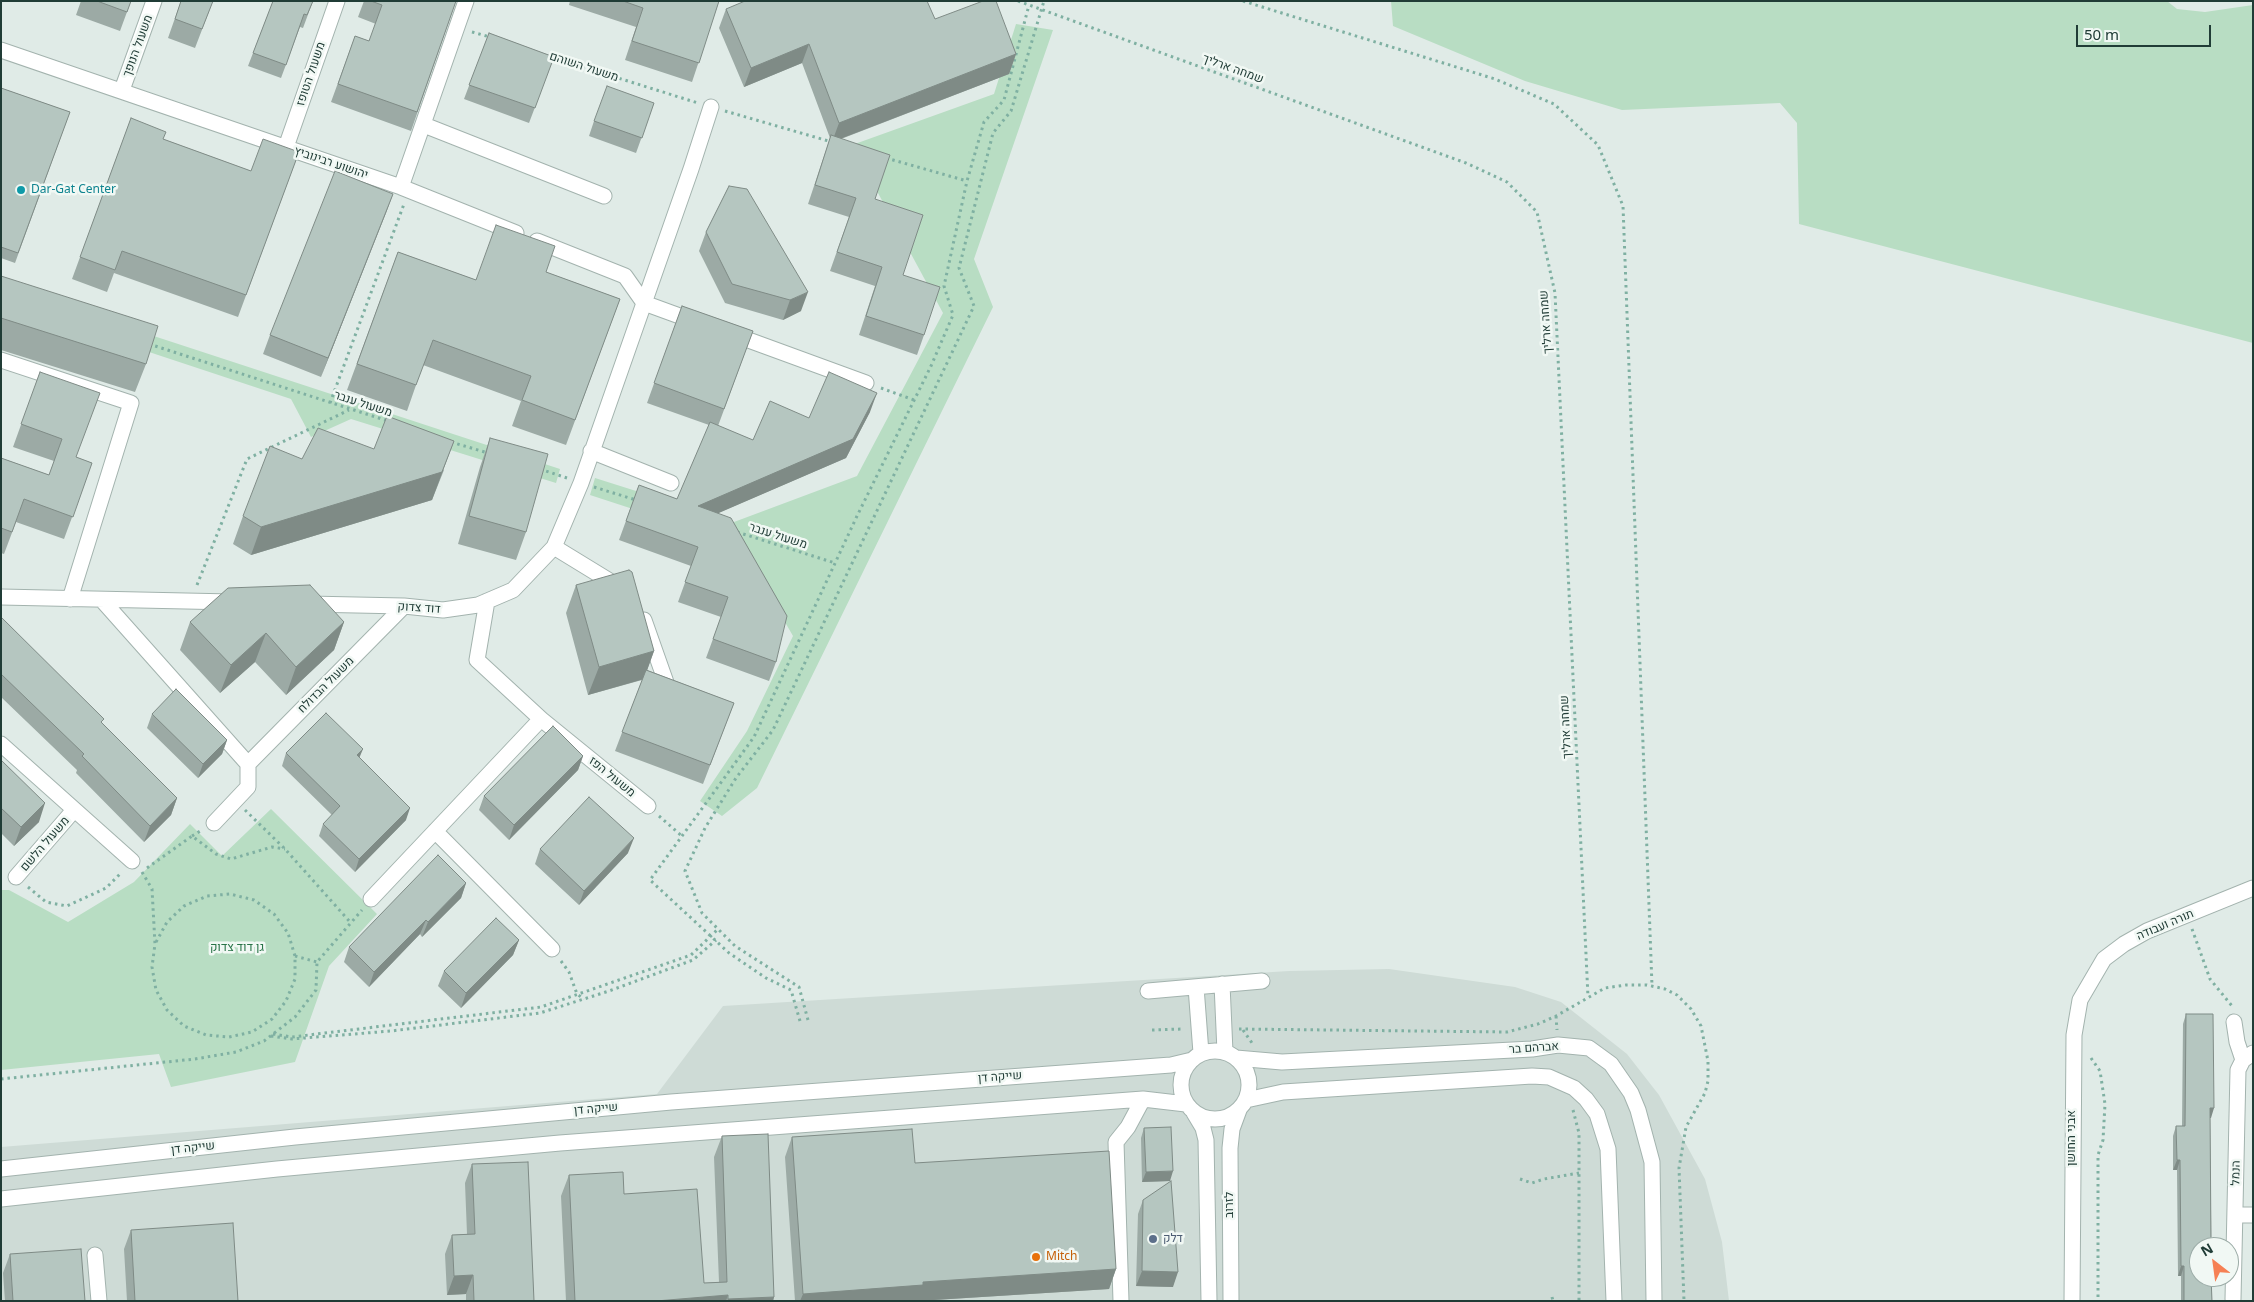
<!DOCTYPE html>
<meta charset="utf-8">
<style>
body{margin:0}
#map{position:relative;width:2254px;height:1302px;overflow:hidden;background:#e0ebe7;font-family:"Noto Sans",sans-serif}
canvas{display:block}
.frame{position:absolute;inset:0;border:2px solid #203c36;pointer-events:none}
.north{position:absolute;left:2189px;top:1237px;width:50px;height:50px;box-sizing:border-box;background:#f1f8f4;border:1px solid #9dada8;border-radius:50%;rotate:330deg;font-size:14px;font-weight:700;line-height:20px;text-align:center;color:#203c36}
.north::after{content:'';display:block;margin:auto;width:18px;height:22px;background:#f68054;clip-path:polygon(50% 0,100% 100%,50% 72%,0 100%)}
.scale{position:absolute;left:2076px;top:25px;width:135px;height:22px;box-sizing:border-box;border:2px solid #203c36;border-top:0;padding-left:6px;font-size:15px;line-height:18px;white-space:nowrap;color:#203c36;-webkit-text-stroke:4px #f1f8f4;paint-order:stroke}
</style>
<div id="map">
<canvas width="2254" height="1302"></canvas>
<div class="frame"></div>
<div class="north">N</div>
<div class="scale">50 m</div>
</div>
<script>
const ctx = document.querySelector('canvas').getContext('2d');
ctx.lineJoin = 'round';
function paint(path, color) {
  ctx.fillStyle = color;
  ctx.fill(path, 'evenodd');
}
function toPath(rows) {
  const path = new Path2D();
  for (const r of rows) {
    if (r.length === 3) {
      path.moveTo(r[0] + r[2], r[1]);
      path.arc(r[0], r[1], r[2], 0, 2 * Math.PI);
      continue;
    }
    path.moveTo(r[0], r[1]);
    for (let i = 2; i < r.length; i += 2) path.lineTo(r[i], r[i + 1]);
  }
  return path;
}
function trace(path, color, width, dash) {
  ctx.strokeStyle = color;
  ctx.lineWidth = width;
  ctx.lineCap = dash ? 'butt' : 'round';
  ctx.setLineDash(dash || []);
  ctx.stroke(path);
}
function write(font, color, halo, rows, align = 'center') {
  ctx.font = font + ' "Noto Sans",Heebo,sans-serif';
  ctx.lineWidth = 5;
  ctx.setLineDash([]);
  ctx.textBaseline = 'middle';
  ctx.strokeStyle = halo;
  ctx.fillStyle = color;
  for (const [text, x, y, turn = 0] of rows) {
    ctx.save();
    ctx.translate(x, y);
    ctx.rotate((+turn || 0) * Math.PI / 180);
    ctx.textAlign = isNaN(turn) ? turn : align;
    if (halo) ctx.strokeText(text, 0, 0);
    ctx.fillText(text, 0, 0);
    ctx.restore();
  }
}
const built = toPath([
 [1389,969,1515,987,1561,1002,1627,1054,1659,1095,1705,1179,1722,1242,1729,1301,1,1301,1,1147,657,1094,723,1006,1289,971]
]);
const green = toPath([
 [1391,1,2167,1,2177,9,2205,12,2253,5,2253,343,1799,224,1797,123,1780,103,1622,110,1525,81,1393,26],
 [1016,24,1053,30,974,259,993,307,757,788,722,816,700,801,747,731,793,636,740,544,590,495,595,478,734,522,857,476,943,313,852,145,994,94],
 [1,286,560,469,556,483,351,419,311,437,291,399,1,303],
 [271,809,377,914,329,966,295,1062,171,1087,159,1054,1,1070,1,890,9,890,68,922,134,882,190,824,222,856]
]);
const path = toPath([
 [1018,1,1466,163,1507,182,1537,212,1555,293,1588,997],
 [1243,1,1495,79,1554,104,1598,145,1623,206,1652,986],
 [472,32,490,37],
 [551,57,698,103],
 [725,111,832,142],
 [886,158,967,181],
 [149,344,388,421],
 [881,388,914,400],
 [330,403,404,204],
 [451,442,488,453],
 [540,469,567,478],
 [594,487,636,500],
 [737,532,835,563],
 [197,585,247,459,349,410],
 [245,810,285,849,351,923],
 [659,816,683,837],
 [192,836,202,830],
 [147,868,192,836,216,854,231,859,272,847,285,849],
 [142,872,152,889,155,944,152,967,156,990,167,1010,184,1026,206,1035,229,1037,252,1032,272,1019,286,1001,295,979,295,956,288,933,274,914,254,900,230,894,207,896,184,906,167,922,155,944],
 [28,887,46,902,67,906,106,888,121,873],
 [2192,929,2210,979,2232,1006],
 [295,956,317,962],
 [561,961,569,972,577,994,584,999],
 [1556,1016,1557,1030],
 [808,1020,799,987,735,946,702,913,685,871,705,828,736,778,773,730,974,306,959,268,993,133,1011,111,1044,1],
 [800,1021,791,990,766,978,729,953,650,880,754,737,857,516,931,366,953,315,944,286,967,181,984,122,1004,100,1029,5],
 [1239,1029,1507,1032,1538,1024,1556,1016,1605,988,1626,985,1647,985,1665,989,1677,995,1691,1009,1701,1026,1708,1061,1708,1081,1705,1093,1686,1127,1679,1168,1684,1301],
 [1152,1030,1183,1029],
 [1243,1030,1252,1043],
 [273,1034,292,1037,541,1007,691,955,718,929],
 [271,1036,292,1039,391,1031,540,1013,609,991,693,960,716,940],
 [2091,1058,2100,1071,2105,1104,2103,1140,2098,1155,2098,1301],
 [1,1079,195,1059,236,1052,264,1041,295,1017,316,990,317,962,362,910],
 [1573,1110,1579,1133,1579,1301],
 [1520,1179,1532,1183,1544,1179,1579,1173],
 [1552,1297,1553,1301]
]);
const minor = toPath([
 [1,50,401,187,516,233],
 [122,90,154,1],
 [424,125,604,196],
 [286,147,337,1],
 [401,187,466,1],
 [537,241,625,276,644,303],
 [644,303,696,322],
 [732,334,866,383],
 [1,360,131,403,70,599],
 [591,451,671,483],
 [554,547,621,588],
 [1,597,232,602],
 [102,600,248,764,248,787,214,823],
 [308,604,404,606,443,610,478,605,513,590,554,547,581,483,691,169,711,107],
 [644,620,668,688],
 [541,719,648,806],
 [1,744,132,861],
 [248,764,404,606],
 [435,831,552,949],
 [16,877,74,810],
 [371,899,541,719,477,660,487,601],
 [1222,984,1225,1052],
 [1196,987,1201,1053],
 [1148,991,1262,981],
 [2234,1022,2237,1042,2243,1060],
 [1215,1085,34],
 [1236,1058,1282,1062,1532,1049,1558,1045,1589,1048,1611,1064,1631,1093,1638,1110,1652,1162,1654,1301],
 [1246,1100,1283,1092,1532,1076,1549,1077,1574,1088,1586,1099,1597,1114,1608,1149,1614,1301],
 [1194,1113,1203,1128,1206,1140,1209,1301],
 [1,1169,295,1137,671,1102,1171,1065,1192,1060],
 [1,1199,277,1169,560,1143,1143,1099,1186,1104],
 [2236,1215,2253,1215],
 [95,1255,99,1301],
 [2233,1299,2238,1070,2243,1060,2253,1053],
 [1121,1301,1116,1142,1128,1127,1143,1099],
 [1231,1301,1230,1148,1232,1129,1239,1110],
 [2072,1301,2074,1035,2080,1000,2104,959,2124,944,2147,931,2253,888]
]);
const wall = toPath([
 [81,1,131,1,120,31,76,15],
 [181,1,213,1,195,48,168,38],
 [273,1,313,1,303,28,300,27,281,78,248,66],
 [364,1,456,1,411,131,331,102,355,36,369,41,376,24,358,17],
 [570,1,719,1,692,82,625,60,636,27,569,5],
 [726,9,935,19,1016,54,1009,74,841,139,875,199,903,275,924,335,917,355,859,335,875,286,830,271,849,217,808,204,830,138,802,63,744,87,719,28],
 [489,33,554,57,529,123,464,99],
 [1,88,70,112,15,263,1,258],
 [654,103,636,153,589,136,594,121],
 [131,118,163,139,251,171,299,152,238,317,114,273,107,292,72,279],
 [729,186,801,311,783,320,725,303,699,251,706,232],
 [393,194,321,377,263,354,270,335],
 [398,252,476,280,546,272,620,299,566,445,512,426,521,401,423,365,407,411,347,390],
 [1,276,146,364,135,392,1,350],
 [682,306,753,331,718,426,753,440,809,418,870,412,846,458,718,513,776,662,769,681,706,658,721,617,678,602,691,566,619,540,639,485,677,499,709,425,647,403],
 [40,372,76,457,92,463,64,539,16,522,4,554,1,553,1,458,49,475,54,461,13,447],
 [490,438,526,532,516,560,458,544,480,467],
 [374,449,444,470,432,500,251,555,233,544,243,516,302,459],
 [576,585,654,651,647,670,734,703,703,784,615,751,642,680,588,695,566,613],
 [1,617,102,724,177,798,171,815,144,842,76,773,77,770,1,697],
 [190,622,344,622,334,650,286,695,255,662,220,693,180,650],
 [152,714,227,740,222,754,198,778,147,728],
 [286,753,360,758,406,820,355,872,319,836,323,824,332,815,282,766],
 [583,756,578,770,509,840,479,810,484,796],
 [1,760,39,822,14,846,1,833],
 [540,849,628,853,579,905,535,864],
 [466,883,461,898,422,937,420,934,369,987,344,962,349,947],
 [519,940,513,955,461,1008,438,986,444,971],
 [2186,1014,2211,1118,2210,1118,2212,1301,2181,1301,2181,1276,2178,1276,2177,1170,2173,1170,2173,1136,2176,1126,2182,1126,2183,1024],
 [1144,1128,1170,1181,1142,1182,1141,1138],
 [722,1136,774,1297,773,1301,566,1301,561,1196,569,1175,624,1194,704,1283,719,1282,714,1157],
 [792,1137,915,1163,1116,1269,1109,1289,918,1301,795,1301,785,1157],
 [472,1164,534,1301,466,1301,466,1294,447,1295,445,1254,452,1235,467,1234,465,1183],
 [1143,1200,1173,1287,1136,1286,1138,1214],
 [131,1230,238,1301,127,1301,124,1249],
 [10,1254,85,1301,5,1301,3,1273]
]);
const shadedWall = toPath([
 [809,44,802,63,744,87,751,68],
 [1016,54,1009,74,832,142,839,123],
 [393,194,386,213,321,377,328,358],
 [808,292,801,311,783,320,790,300],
 [877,393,870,412,846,458,691,525,698,506],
 [454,441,432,500,251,555,261,527],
 [344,622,334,650,286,695,296,667],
 [266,633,255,662,220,693,231,665],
 [654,651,644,679,588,695,599,667],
 [227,740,222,754,198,778,203,764],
 [363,749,358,761,357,755],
 [583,756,578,770,509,840,514,825],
 [177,798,171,815,144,842,150,826],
 [45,803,39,822,14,846,21,827],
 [410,808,406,820,355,872,359,859],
 [634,838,628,853,579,905,584,891],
 [466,883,461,898,422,937,428,922],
 [426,920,420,934,369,987,374,972],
 [519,940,513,955,461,1008,466,993],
 [2210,1108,2214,1108,2211,1118,2206,1118],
 [2177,1160,2180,1160,2177,1170,2173,1170],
 [1173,1171,1170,1181,1142,1182,1146,1172],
 [2181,1266,2184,1266,2181,1276,2178,1276],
 [1116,1269,1109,1289,918,1301,800,1301,803,1294,923,1282],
 [1142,1271,1178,1272,1173,1287,1136,1286],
 [473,1275,466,1294,447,1295,454,1276],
 [728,1295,726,1301,656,1301],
 [774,1297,773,1301,727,1301,728,1299]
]);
const building = toPath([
 [97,1,131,1,127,12,97,1],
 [181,1,213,1,202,29,175,19,181,1],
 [273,1,313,1,307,15,304,14,286,65,253,53,273,1],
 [371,1,456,1,417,112,338,84,355,36,369,41,382,5,371,1],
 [623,1,719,1,699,63,632,41,643,8,623,1],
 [745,1,927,1,935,19,983,1,996,1,1016,54,839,123,809,44,751,68,726,9,745,1],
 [489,33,554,57,535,108,469,85,489,33],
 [607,86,654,103,642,138,594,121,607,86],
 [1,88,70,112,18,253,1,247,1,88],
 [131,118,166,132,163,139,251,171,263,139,299,152,246,295,122,251,115,270,80,257,131,118],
 [831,135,890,155,875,199,923,215,903,275,940,287,924,335,866,316,882,267,837,252,856,198,815,185,831,135],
 [335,171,393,194,328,358,270,335,335,171],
 [729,186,747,189,808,292,790,300,732,284,706,232,729,186],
 [496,225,555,246,546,272,620,299,575,420,522,400,531,376,433,340,416,385,357,364,398,252,476,280,496,225],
 [1,276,158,326,146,364,1,318,1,276],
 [682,306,753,331,724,409,654,383,682,306],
 [40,372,100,393,76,457,92,463,73,517,24,499,12,532,1,528,1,458,49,475,62,439,21,424,40,372],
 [829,372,877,393,853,439,698,506,731,518,787,616,776,662,713,639,728,597,685,582,698,547,626,521,639,485,677,499,710,422,753,440,770,401,809,418,829,372],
 [387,416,454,441,442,472,261,527,243,516,270,446,302,459,318,428,374,449,387,416],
 [490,438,548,454,526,532,469,516,490,438],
 [629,570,632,572,654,651,599,667,576,585,629,570],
 [310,585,344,622,296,667,266,633,231,665,190,622,228,588,310,585],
 [1,617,104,719,101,722,177,798,150,826,82,756,84,754,1,674,1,617],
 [646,670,734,703,710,765,622,732,646,670],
 [176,689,227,740,203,764,152,714,176,689],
 [326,713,363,749,357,755,410,808,359,859,323,824,340,806,286,753,326,713],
 [553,726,583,756,514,825,484,796,553,726],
 [1,760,45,803,21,827,1,808,1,760],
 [589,797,634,838,584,891,540,849,589,797],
 [438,855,466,883,428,922,426,920,374,972,349,947,438,855],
 [496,918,519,940,466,993,444,971,496,918],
 [2186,1014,2213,1014,2214,1108,2210,1108,2211,1247,2199,1247,2199,1277,2211,1277,2212,1301,2184,1301,2184,1266,2181,1266,2180,1160,2177,1160,2176,1126,2185,1126,2186,1014],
 [1171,1127,1173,1171,1146,1172,1144,1128,1171,1127],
 [912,1129,915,1163,1109,1151,1116,1269,923,1282,923,1285,803,1294,792,1137,912,1129],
 [768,1134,774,1297,728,1299,728,1295,656,1301,575,1301,569,1175,623,1172,624,1194,697,1189,704,1283,727,1282,722,1136,768,1134],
 [528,1162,534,1301,474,1301,473,1275,454,1276,452,1235,475,1234,472,1164,528,1162],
 [1171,1181,1178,1272,1142,1271,1143,1200,1171,1181],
 [233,1223,238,1301,135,1301,131,1230,233,1223],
 [81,1249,85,1301,13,1301,10,1254,81,1249]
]);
const markers = [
 [21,190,5,"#0f9aa8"],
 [1153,1239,5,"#5c6f8a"],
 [1036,1257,5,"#e8710a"]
];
const streetNames = [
 ["משעול הנופך",138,46,-70],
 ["משעול השוהם",584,67,18],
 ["שמחה ארליך",1233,69,20],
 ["משעול הטופז",311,74,-71],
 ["יהושוע רבינוביץ",331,163,19],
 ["שמחה ארליך",1546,322,-94],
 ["משעול ענבר",363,404,18],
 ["משעול ענבר",778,536,18],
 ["דוד צדוק",419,608,4],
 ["משעול הבדולח",326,685,-45],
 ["שמחה ארליך",1566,727,-93],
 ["משעול הפז",612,777,39],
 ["משעול הלשם",45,844,-49],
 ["תורה ועבודה",2165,925,-23],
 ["אברהם בר",1534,1048,-4],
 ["שייקה דן",1000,1077,-4],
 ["שייקה דן",596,1109,-5],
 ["אבני החושן",2072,1138,-90],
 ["שייקה דן",193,1148,-6],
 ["הנמל",2236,1173,-89],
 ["לזרוב",1230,1205,-90]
];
const cultureNames = [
 ["Dar-Gat Center",31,190]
];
const parkNames = [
 ["גן דוד צדוק",237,948]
];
const serviceNames = [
 ["דלק",1163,1239]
];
const foodNames = [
 ["Mitch",1046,1257]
];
paint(built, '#cedbd6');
paint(green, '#b8ddc3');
trace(minor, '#a3b3ae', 17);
trace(path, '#7fb0a2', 3, [2.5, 4]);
trace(minor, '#fff', 15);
paint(wall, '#9caaa5');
paint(shadedWall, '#7f8b86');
paint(building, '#b5c6c0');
trace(building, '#7f8b86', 1);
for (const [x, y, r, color] of markers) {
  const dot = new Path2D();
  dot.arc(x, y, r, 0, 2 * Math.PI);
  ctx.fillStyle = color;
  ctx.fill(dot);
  trace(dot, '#f1f8f4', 2);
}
write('12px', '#203c36', '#f1f8f4', streetNames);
write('12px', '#0d838f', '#f1f8f4', cultureNames, 'left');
write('12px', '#297448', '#f1f8f4', parkNames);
write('12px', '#4e5e75', '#f1f8f4', serviceNames, 'left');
write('12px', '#c56008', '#f1f8f4', foodNames, 'left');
</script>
